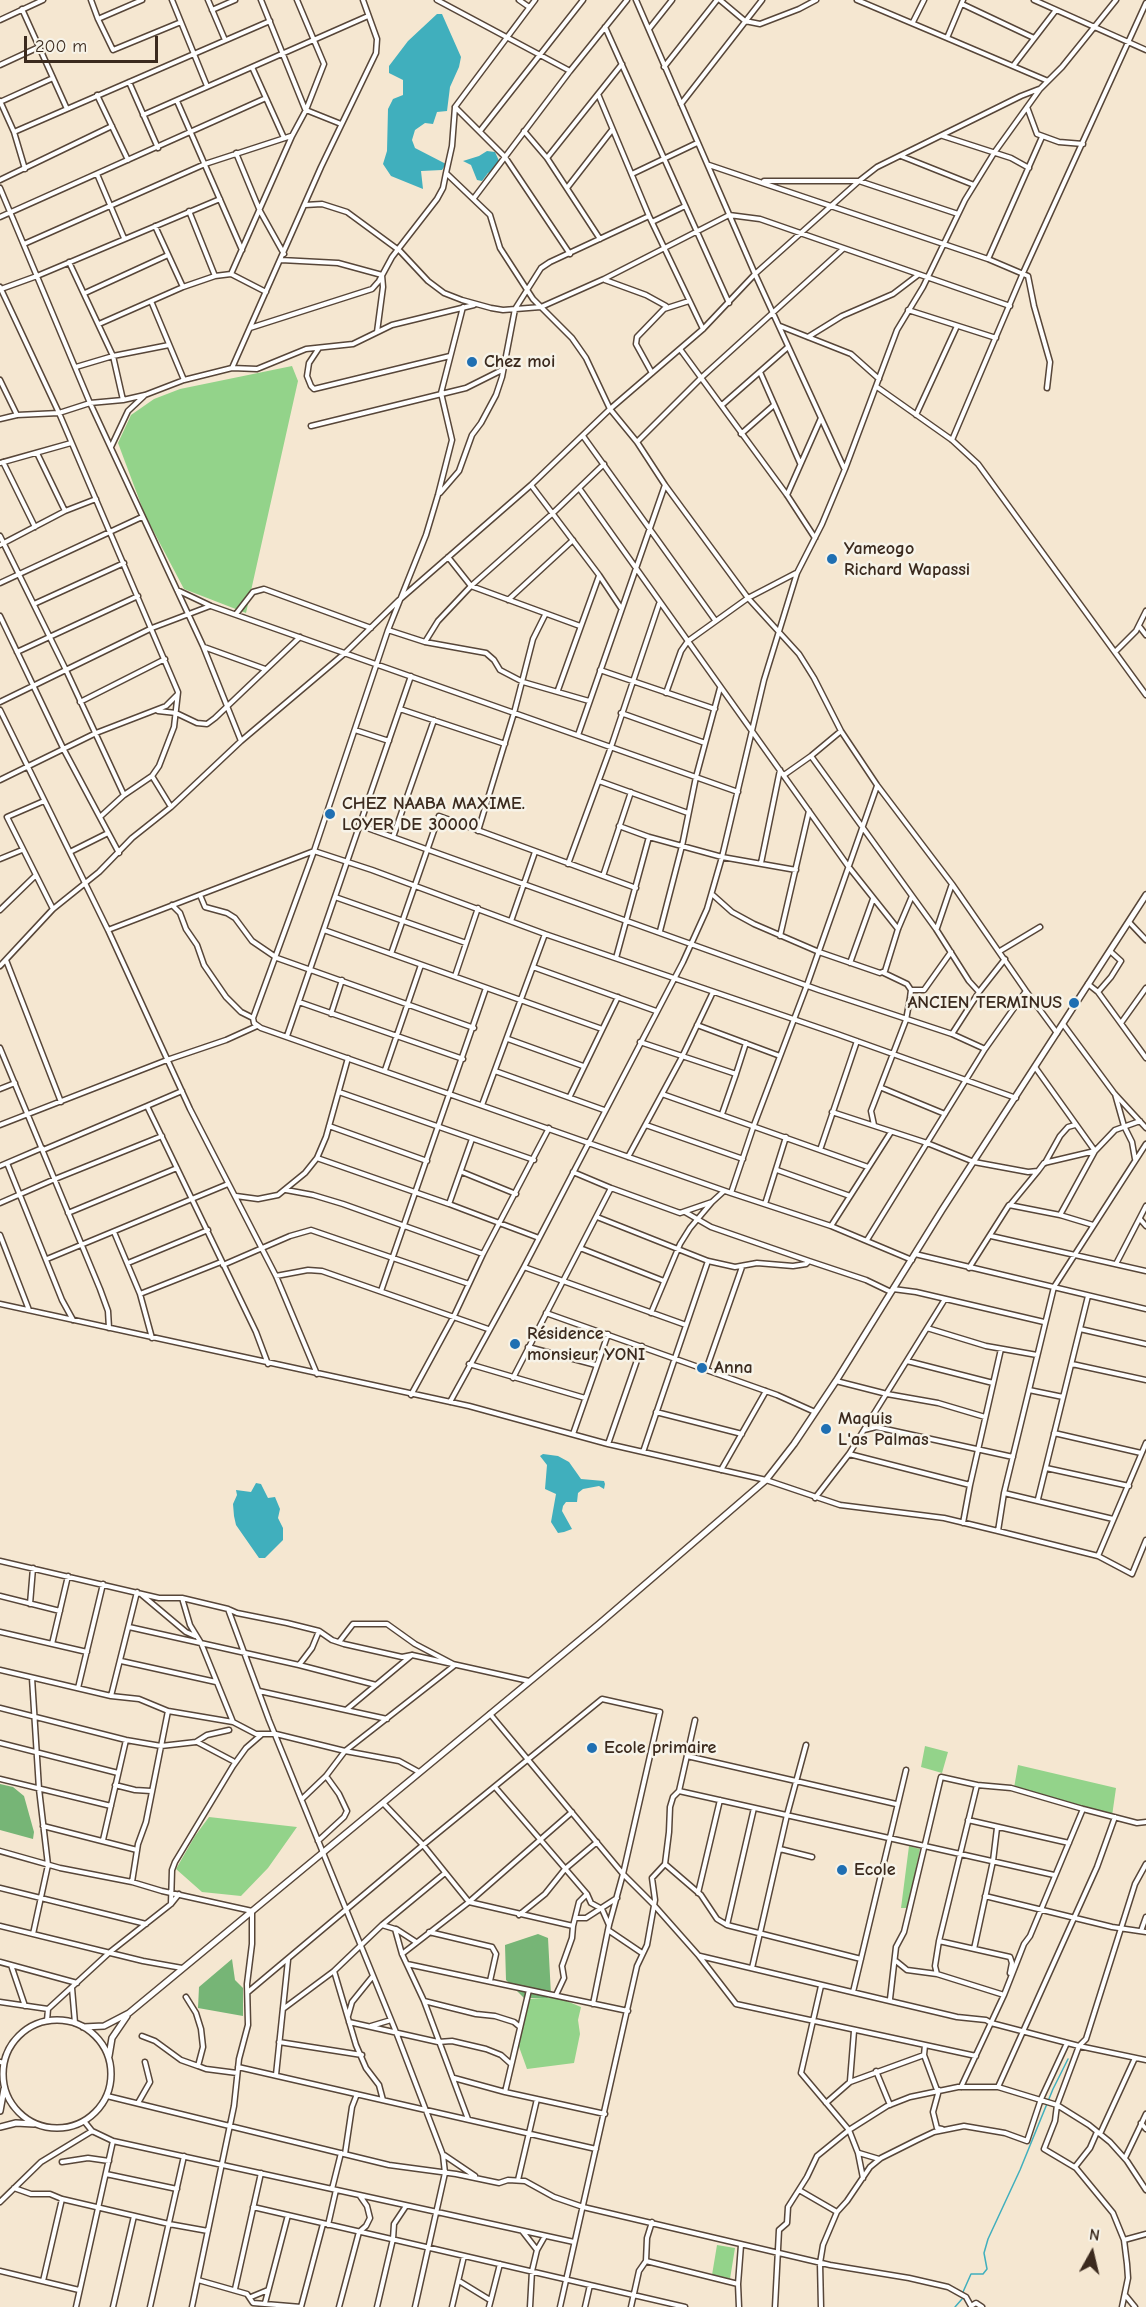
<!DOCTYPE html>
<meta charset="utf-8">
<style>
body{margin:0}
#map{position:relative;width:1146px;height:2307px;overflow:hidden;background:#f5e7d1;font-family:"Comic Neue",sans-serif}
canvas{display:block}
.north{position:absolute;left:1062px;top:2223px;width:60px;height:60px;-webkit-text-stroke:4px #f7f3e8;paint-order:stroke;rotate:8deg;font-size:16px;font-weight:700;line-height:24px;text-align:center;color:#3b2a1e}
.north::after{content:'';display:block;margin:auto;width:21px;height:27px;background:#3b2a1e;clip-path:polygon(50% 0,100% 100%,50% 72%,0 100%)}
.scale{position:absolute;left:24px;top:36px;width:134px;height:27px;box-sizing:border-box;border:3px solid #3b2a1e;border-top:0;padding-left:8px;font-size:18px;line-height:21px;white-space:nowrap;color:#3b2a1e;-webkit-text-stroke:4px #f7f3e8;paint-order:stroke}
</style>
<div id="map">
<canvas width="1146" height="2307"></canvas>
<div class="north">N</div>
<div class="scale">200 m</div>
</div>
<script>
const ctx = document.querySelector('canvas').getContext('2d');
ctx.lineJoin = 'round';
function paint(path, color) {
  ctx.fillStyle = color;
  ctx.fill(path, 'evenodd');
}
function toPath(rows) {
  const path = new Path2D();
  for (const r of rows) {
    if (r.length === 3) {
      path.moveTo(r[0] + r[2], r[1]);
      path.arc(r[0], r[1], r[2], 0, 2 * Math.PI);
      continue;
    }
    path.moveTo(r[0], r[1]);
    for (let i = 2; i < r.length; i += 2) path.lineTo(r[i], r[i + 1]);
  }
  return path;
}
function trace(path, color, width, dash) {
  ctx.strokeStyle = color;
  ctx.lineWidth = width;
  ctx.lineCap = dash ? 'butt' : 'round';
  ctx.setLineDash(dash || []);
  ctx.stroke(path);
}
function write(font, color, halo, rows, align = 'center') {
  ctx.font = font + ' "Comic Neue",sans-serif';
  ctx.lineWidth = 5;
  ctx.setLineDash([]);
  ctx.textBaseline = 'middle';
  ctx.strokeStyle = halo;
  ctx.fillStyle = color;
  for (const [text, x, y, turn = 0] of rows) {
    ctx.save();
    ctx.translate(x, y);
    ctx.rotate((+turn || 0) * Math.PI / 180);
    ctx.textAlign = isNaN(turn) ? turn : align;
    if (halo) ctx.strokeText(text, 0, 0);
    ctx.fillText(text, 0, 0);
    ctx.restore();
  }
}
const green = toPath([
 [292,366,298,381,246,613,184,589,145,515,118,443,131,415,154,399,180,389],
 [925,1746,948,1752,942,1773,921,1767],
 [1018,1765,1116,1788,1112,1816,1014,1788],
 [209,1817,297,1827,268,1868,241,1896,202,1892,176,1869,195,1836],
 [909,1846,920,1849,908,1908,901,1908],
 [557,1997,581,2007,578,2020,580,2034,574,2063,527,2069,518,2044,528,1999],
 [717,2245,735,2248,730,2279,712,2275]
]);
const forest = toPath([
 [0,1784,13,1787,24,1796,34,1832,33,1839,0,1830],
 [538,1934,548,1938,551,1995,547,1998,524,1998,506,1980,505,1945],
 [232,1959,235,1980,243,1988,243,2016,198,2008,199,1987]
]);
const water = toPath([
 [437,14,442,14,461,57,459,67,450,87,447,111,437,112,433,124,425,123,415,130,412,140,415,148,446,164,442,170,421,171,423,189,391,176,383,164,387,151,388,109,393,99,403,95,403,80,389,73,389,66,408,41],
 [487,151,495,152,500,163,496,170,488,173,482,181,477,180,471,165,463,161,479,156],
 [543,1454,558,1456,569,1462,581,1479,604,1481,605,1484,604,1489,599,1486,583,1489,578,1493,577,1502,566,1502,563,1506,562,1511,572,1529,564,1532,558,1533,551,1522,556,1494,545,1489,547,1465,540,1456],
 [256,1483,261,1484,268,1498,275,1497,280,1509,278,1518,283,1528,283,1540,265,1558,259,1558,236,1525,234,1516,233,1504,237,1495,236,1490,251,1492]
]);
const stream = toPath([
 [963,2292,971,2274,983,2274,987,2269,984,2253,988,2239,1020,2170,1053,2089,1068,2059],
 [955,2307,962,2299]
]);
const minor = toPath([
 [91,0,98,19,113,50,181,22],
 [172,0,207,86],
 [208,0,225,40],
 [261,0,305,109],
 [437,0,570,71],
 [519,0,529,7],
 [535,0,455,107,452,146,446,173,490,215,500,248,533,299,572,338,586,358,610,409,637,442,665,485,748,598,799,654,814,678,841,731,877,785,952,884,1026,991,1057,1033],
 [636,0,755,274,844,468],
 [720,0,745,21,760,24,799,9,816,0],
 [857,0,947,38],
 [963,0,947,38,1048,81],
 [1034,0,1146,50],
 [962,4,1034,38],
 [22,9,67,109],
 [212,10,235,0],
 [98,19,142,0],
 [0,20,43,0],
 [913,22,924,0],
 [605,27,729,303],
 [649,29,672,0],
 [0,65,39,47],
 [1013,66,1056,10],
 [252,67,284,138],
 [664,67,717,0],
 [129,82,158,148],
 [598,94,649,216,703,329],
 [97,95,128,160],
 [0,101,14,132,25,169],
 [177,101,242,250],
 [0,102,53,78],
 [681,104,762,0],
 [455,107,505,157,570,254],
 [1027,107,1037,134,1059,142,1083,144],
 [306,110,341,124],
 [143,115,368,16],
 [480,131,583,0],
 [524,131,547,158,600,239],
 [14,132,270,21],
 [943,136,1011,158,1029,168],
 [236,153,260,211,284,254],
 [901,156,974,185],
 [547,158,622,64],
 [709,165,988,259,1028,276,1034,306,1050,362,1047,388],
 [97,174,124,238],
 [632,174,697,143],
 [0,180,112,126],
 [764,181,859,181,958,214],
 [0,188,90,403,203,646,241,741],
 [567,188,612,130],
 [474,198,570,71,627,0],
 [305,205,322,204,347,212,400,251,428,281,444,293,462,300,491,308,503,310,541,307,604,279,729,215,760,219,1010,306],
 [189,211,215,276],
 [0,217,266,98],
 [652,222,685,206],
 [155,226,183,287],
 [24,244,205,164,291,136],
 [988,259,1042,137],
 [281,260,338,263,382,275,383,287,377,332],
 [69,262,113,356,123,400],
 [231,274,292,136,306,110,324,64,297,0],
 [605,280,646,295,666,306],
 [0,287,59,413,178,692,174,727,159,766,152,776,124,795,100,817],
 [1,289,37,276,220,199],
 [85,293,168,255],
 [151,301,184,380],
 [463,307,441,393,452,440,438,495,426,535,388,630,314,851,253,1018,254,1023,261,1028,731,1193,831,1226,912,1260],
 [908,310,996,338],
 [99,324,183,287,215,276,231,274,266,292],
 [780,326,851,354,879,379],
 [250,328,372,289,379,281,392,257,437,199,443,188,446,173],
 [808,337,842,316,893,294,918,275],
 [319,348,309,363,307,376,311,386,314,389,450,356],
 [680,349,787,495,815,538],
 [76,367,113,356,169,345],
 [232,368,321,167,376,53,377,39,363,0],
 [760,372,800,463],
 [652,373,636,344,637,337,664,309,689,301],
 [0,380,17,415],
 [877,387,952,440,978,464,1146,695],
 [722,405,788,347],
 [916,415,957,326],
 [0,419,17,415,59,413,90,403,123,400,145,395,184,380,232,368,257,369,306,349,353,344,392,325,474,305],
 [311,426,466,388,502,370],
 [741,434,774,405],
 [583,436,715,620],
 [952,440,1023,273,1146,3],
 [637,442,702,377,843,249],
 [111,447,128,411,144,396],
 [37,453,65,511],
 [3,462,35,527],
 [0,463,71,443],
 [531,485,599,575,621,608],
 [579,488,848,866,898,929],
 [440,493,459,471,472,435,481,423,496,395,502,377,515,309,541,268,550,262,649,216],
 [787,495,821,418],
 [0,536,66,670,124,795],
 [0,545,65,511,96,499],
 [448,557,471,586,580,626],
 [0,583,142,517],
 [177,590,211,606,738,792],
 [508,600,573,540],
 [34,604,124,563],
 [236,614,253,592,264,589,371,628],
 [0,616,64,750,119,853],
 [1139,626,1146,635],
 [388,630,425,642,486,653,494,660,500,670,523,682,589,701],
 [425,642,438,621,471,586,553,513,604,464],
 [204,647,265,669],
 [17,652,138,596],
 [1115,652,1136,631,1146,611],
 [600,670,715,709],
 [558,690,599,576],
 [666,693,681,651,688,641,748,598,796,573],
 [0,702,152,628,210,606],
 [80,702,165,659],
 [400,709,505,744],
 [0,710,108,930,190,1109,276,1276,317,1374],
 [158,711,176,713,197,723,207,724,215,718,300,637],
 [621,713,705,743],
 [355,730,389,741],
 [578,735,665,485],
 [811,756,936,929,969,981,979,992],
 [784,775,811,756,841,731],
 [152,776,171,807],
 [0,780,96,733,166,706,177,695],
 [599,781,688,813],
 [44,801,7,817,53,909],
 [359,825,819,990,952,1034,985,1049],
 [619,826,649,837,722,857,796,870],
 [478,831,514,713,533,639,545,615],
 [393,837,434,720],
 [70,852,108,833],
 [0,859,22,850],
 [761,863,780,770],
 [568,864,611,747,659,604],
 [603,876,631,792],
 [200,895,205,907,227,913,235,918,252,941,277,958,474,1028],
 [713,895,732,912,754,924,819,952,880,973,885,971,898,929,912,896],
 [335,897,466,943],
 [172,905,180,913,186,929,197,945,204,965,226,997,241,1012,253,1018],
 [0,910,35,876],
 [511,921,535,852],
 [1129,922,1146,940],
 [937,928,952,884],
 [108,930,314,851,372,870,545,934,837,1034,1016,1098],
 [324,930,602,1029],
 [660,931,682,846,696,777,720,688],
 [780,936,809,811],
 [1000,951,1040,927],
 [391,954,439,816,636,888],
 [616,958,649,837],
 [6,960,61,1102],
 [850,963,873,899],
 [0,966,53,909,99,872,132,838,171,807,241,741,345,653,398,601,531,485,610,409,703,329,755,274,859,181,877,167,1021,96,1039,89],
 [533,967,656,1011],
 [455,976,478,908],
 [1088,984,1098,992,1146,1058],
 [911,990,924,990,951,952],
 [1098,992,1111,977,1121,961,1110,951],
 [299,1002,463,1059],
 [331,1014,342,980],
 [1121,1023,1146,988],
 [1063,1024,1114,1093,1146,1128],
 [697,1025,780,1056],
 [952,1034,979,992,1005,959],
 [287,1036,411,676],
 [508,1039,583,1066],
 [640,1042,736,1074,722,1114],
 [0,1048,100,1289,108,1311,109,1328],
 [1035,1067,1095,1151],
 [385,1070,421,965],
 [495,1071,604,1110],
 [736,1074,746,1043],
 [882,1088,945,1114],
 [0,1089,15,1083],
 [339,1092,534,1160],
 [662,1094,868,1167],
 [1115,1094,1124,1126,1132,1142,1135,1159],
 [570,1096,618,997],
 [482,1105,545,934],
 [147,1106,182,1091],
 [832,1112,927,1143,974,1162,1028,1172,1038,1171,1044,1163,1095,1151,1115,1130,1140,1121],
 [0,1125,167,1060,226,1040,257,1026],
 [646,1125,743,1159],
 [874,1125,871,1111,906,1020,910,998,911,990,907,984,884,973],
 [329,1126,427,1161],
 [43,1150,147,1106,256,1332,268,1364],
 [820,1150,857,1041],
 [628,1157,682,1057,713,992],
 [317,1158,449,1204,539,1238],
 [7,1163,62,1300,73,1320],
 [1045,1163,1060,1136,1068,1127,1075,1125],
 [0,1166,42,1148],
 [777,1170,850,1196],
 [462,1172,516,1194],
 [573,1172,611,1188,680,1213,712,1202,724,1191],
 [286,1190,313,1195,343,1204,483,1254],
 [731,1193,754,1125,807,985,877,786],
 [236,1196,258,1199,278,1195,305,1173,317,1158,326,1137,348,1058],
 [0,1203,55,1179,162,1136],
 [449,1204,472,1139],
 [765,1204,786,1137],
 [1010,1205,1038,1171],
 [685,1212,711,1227,809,1261],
 [68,1213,177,1168],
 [1060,1215,1095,1151],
 [597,1217,708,1261,735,1267,757,1263,793,1266,806,1264,809,1261,866,1280,891,1292],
 [1140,1219,1146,1226],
 [831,1226,891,1132],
 [114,1232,140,1294,152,1338],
 [0,1235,29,1310],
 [991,1236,1146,1271],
 [867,1240,985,1049,1026,991],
 [580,1248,664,1281],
 [915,1254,1146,1309],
 [47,1259,228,1184],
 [128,1263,208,1230],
 [1116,1264,1146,1206],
 [223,1265,290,1236,311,1230,469,1284],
 [524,1267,686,1325],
 [969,1268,1009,1205,1060,1215,1093,1225],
 [276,1276,308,1270,322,1271,488,1329],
 [893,1289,916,1292,1044,1322],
 [381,1291,486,988],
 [140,1294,221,1262],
 [0,1304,469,1406,608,1444,766,1480,840,1505,944,1518,998,1531,1098,1556,1132,1574,1146,1540],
 [546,1313,777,1395,815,1412],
 [651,1313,680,1244,690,1228,712,1202],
 [927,1328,986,1346,1037,1355],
 [1080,1329,1146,1344],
 [528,1347,596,1365],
 [907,1361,993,1383],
 [469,1364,585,1398],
 [1072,1364,1146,1380],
 [706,1370,742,1267],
 [513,1378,611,1188],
 [836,1381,887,1394,938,1403,985,1417],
 [1029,1390,1063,1397],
 [411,1395,454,1316,483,1254,549,1128],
 [450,1402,524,1267,683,962,707,909,722,857,764,680,797,573,822,524,845,469,897,330,923,287,965,200,994,153,1040,89,1062,67,1116,0],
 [656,1412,742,1434],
 [864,1430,876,1427,1013,1457],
 [1054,1433,1141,1453],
 [573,1434,608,1334],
 [608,1444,642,1346],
 [643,1452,708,1261],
 [849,1454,970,1485],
 [1046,1468,1129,1486],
 [721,1470,766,1391],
 [1004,1493,1113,1519],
 [815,1498,849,1454,945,1299],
 [1038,1499,1088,1296],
 [963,1523,970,1485,1001,1349],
 [998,1531,1004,1493,1054,1287,1146,1144],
 [1098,1556,1146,1443],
 [0,1561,159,1598,182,1598,228,1609,237,1613,287,1623,319,1631,332,1640,344,1644,402,1657,412,1655,529,1681],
 [142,1595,186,1632,195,1636],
 [0,1596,60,1611],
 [182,1598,190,1625,201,1643,233,1722],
 [30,1604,33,1568],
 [228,1609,269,1720,396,2032,443,2155,445,2173,415,2307],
 [129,1627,299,1665,376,1685],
 [0,1632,87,1652],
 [52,1644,68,1576],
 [121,1661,216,1682],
 [299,1665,312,1648,319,1631],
 [0,1670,111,1696,139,1699,168,1711,233,1722,256,1734,276,1734,345,1751,399,1761,419,1772],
 [32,1678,39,1789,48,1865,33,1934],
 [78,1688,103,1584],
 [259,1691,387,1719],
 [111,1696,137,1592],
 [0,1708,126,1740,161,1746,196,1742,207,1735,229,1730],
 [346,1710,412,1655],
 [490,1714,623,1874,653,1904,699,1956,736,2004,976,2056],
 [197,1742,233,1761],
 [0,1743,118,1773],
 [687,1756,896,1804],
 [0,1779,111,1806],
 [115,1785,135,1790,151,1791],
 [495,1787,587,1894,591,1903,602,1909,609,1925],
 [679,1791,1054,1875],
 [302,1799,326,1776,345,1751,455,1665,415,1644,387,1624,353,1624,339,1642],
 [383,1803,423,1845,469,1902,573,1926],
 [968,1820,1069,1843],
 [43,1826,137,1850],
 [103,1840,126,1740],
 [318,1841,344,1817,347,1811,339,1794,326,1776],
 [780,1849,812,1857],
 [0,1851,60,1868,132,1882,162,1891,252,1911,252,1944,247,1984,248,2025,239,2059,234,2106,192,2307],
 [665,1864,701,1895,717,1919,727,1925,861,1959],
 [132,1882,138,1844,146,1822,168,1711],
 [0,1888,146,1924],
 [698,1893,720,1800],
 [985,1896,1112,1927,1146,1932],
 [171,1904,172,1870,175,1862,233,1766,246,1748,261,1735],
 [519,1915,545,1894,565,1869,597,1842],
 [576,1918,586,1918,617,1898],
 [382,1925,395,1929,402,1954,424,2001,468,2119],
 [727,1925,754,1808],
 [0,1926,143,1961,182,1968],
 [396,1929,416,1942],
 [608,1930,642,1953],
 [1141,1931,1146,1917],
 [429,1932,492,1947,496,1954,490,1981],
 [939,1941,1010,1957,1012,1963,1010,1973],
 [974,1949,993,1861,997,1828],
 [402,1954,469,1902,572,1812],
 [700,1956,957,2017,986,2020,991,2023,1079,2046,1146,2060],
 [896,1961,907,1970,937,1974,1004,1995],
 [0,1962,77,1983],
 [407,1964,628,2011],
 [11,1965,25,2006],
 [752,1968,787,1815,806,1745],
 [334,1971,356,2045,366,2068,379,2085,383,2100],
 [937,1974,935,1966,939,1941,977,1785],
 [821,1986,801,2073,849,2130,858,2153,863,2178],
 [72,1988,75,2023],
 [248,1992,423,1845,602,1699,660,1712,623,1874,609,1925,593,2004],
 [853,1992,906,1770],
 [556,1995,564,1978,562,1966,572,1938,573,1926,579,1902,587,1894],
 [186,1997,196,2013,201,2029,203,2047,198,2066,206,2069,237,2073],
 [890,1999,896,1947,904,1932,941,1777,977,1785,1011,1788,1083,1809,1137,1823,1146,1822],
 [424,2001,476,2014,495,2016,514,2022,520,2027],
 [0,2002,48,2009],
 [283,2009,334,1971,382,1925,445,1873],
 [348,2016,352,2002,373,1976],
 [47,2021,48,2009,110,1952,171,1904,179,1894],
 [349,2022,438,2042,452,2041,486,2049,501,2055,511,2064],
 [371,2026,391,2020],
 [142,2036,155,2041,181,2060,198,2066],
 [279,2042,362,2055],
 [925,2045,924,2055,937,2090],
 [0,2062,4,2063],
 [238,2067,596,2149],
 [876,2071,890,2105],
 [276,2075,288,1960],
 [454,2078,505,2092,605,2114],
 [850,2081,854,2031],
 [961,2087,1004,1995,1024,1944,1030,1936,1083,1809],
 [998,2087,1097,1867,1115,1817],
 [939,2090,933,2112,937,2128,942,2129],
 [505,2092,529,1990],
 [107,2096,389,2165,456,2174,499,2183,508,2180,525,2181,554,2197,583,2207,830,2265,909,2278,948,2287,966,2297,971,2306,976,2303,982,2307],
 [138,2103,150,2082,145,2062],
 [826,2103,850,2082,924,2055],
 [84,2121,92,2131],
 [1141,2123,1146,2129],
 [1100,2134,1135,2058],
 [859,2153,879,2159],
 [345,2154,352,2107,357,2094],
 [444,2155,475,2176],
 [1125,2158,1146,2114],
 [62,2162,88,2158,109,2161],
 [1075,2167,1090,2148,1097,2132],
 [106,2174,177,2189],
 [518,2180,537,2099],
 [14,2188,31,2194,50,2194,62,2199,169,2224,208,2231],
 [332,2189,341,2153],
 [799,2190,837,2212],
 [0,2202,41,2162,92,2131,113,2141,574,2242],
 [253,2207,685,2307],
 [328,2225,336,2190],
 [523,2232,537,2250],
 [1124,2240,1146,2234],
 [646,2261,738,2284],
 [0,2271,79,2290],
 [198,2280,247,2294,253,2303,301,2307],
 [43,2281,62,2199],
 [459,2281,490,2300],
 [235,2289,261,2173],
 [1126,2296,1135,2307],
 [251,2297,268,2290],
 [265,2303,288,2215],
 [76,2307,113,2141],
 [113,2307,134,2216],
 [150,2307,184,2156],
 [301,2307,323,2224],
 [339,2307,359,2232,366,2226,370,2218,367,2206,360,2196],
 [377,2307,393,2239,394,2224,406,2206],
 [452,2307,464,2256],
 [489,2307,500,2264],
 [530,2307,532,2271,537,2250,545,2236],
 [560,2307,637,1966,647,1945,655,1900,652,1878,665,1864,669,1832,670,1807,673,1797,679,1791,695,1720],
 [585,2307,590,2285],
 [631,2307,639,2271,646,2261,647,2238,652,2222],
 [739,2307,738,2284,741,2245],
 [775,2307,779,2230,787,2223,788,2207,807,2177,817,2156,849,2130,887,2106,910,2097,958,2087,998,2087,1057,2105,1089,2125,1110,2142,1127,2161,1146,2190],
 [821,2307,820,2263,823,2245,837,2212,847,2201,870,2167,881,2158,917,2140,934,2132,964,2126,1005,2133,1027,2141,1041,2099,1067,2043],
 [1122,2307,1128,2278,1127,2264,1124,2240,1113,2213,1076,2168,1044,2149,1055,2121,1057,2105,1079,2046,1086,2039,1135,1884,1146,1864]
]);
const tertiary = toPath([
 [57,2074,54],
 [83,2027,104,2026,129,2013,599,1624,766,1480,794,1444,836,1381,942,1210,1146,895],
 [109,2056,112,2038,127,2016],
 [0,2111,4,2089],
 [0,2127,16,2123,34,2124]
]);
const markers = [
 [472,362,6,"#1f6fb2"],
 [832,559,6,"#1f6fb2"],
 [330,814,6,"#1f6fb2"],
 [1074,1003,6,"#1f6fb2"],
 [515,1344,6,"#1f6fb2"],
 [702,1368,6,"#1f6fb2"],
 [826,1429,6,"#1f6fb2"],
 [592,1748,6,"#1f6fb2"],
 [842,1870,6,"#1f6fb2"]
];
const poiNames = [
 ["Chez moi",484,362],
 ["Yameogo",844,549],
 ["Richard Wapassi",844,570],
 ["CHEZ NAABA MAXIME.",342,804],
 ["LOYER DE 30000",342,825],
 ["ANCIEN TERMINUS",1062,1003,"right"],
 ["Résidence",527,1334],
 ["monsieur YONI",527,1355],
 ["Anna",714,1368],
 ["Maquis",838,1419],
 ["L'as Palmas",838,1440],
 ["Ecole primaire",604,1748],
 ["Ecole",854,1870]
];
paint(green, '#93d38a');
paint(forest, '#76b576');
paint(water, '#40afbd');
trace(stream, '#40afbd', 1.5);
trace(minor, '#574639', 7);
trace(tertiary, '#574639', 8);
trace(minor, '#fff', 4);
trace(tertiary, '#fff', 5);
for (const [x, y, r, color] of markers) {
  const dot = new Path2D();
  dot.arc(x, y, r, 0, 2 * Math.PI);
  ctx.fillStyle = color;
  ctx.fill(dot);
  trace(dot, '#f7f3e8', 2);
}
write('bold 18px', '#3b2a1e', '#f7f3e8', poiNames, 'left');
</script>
